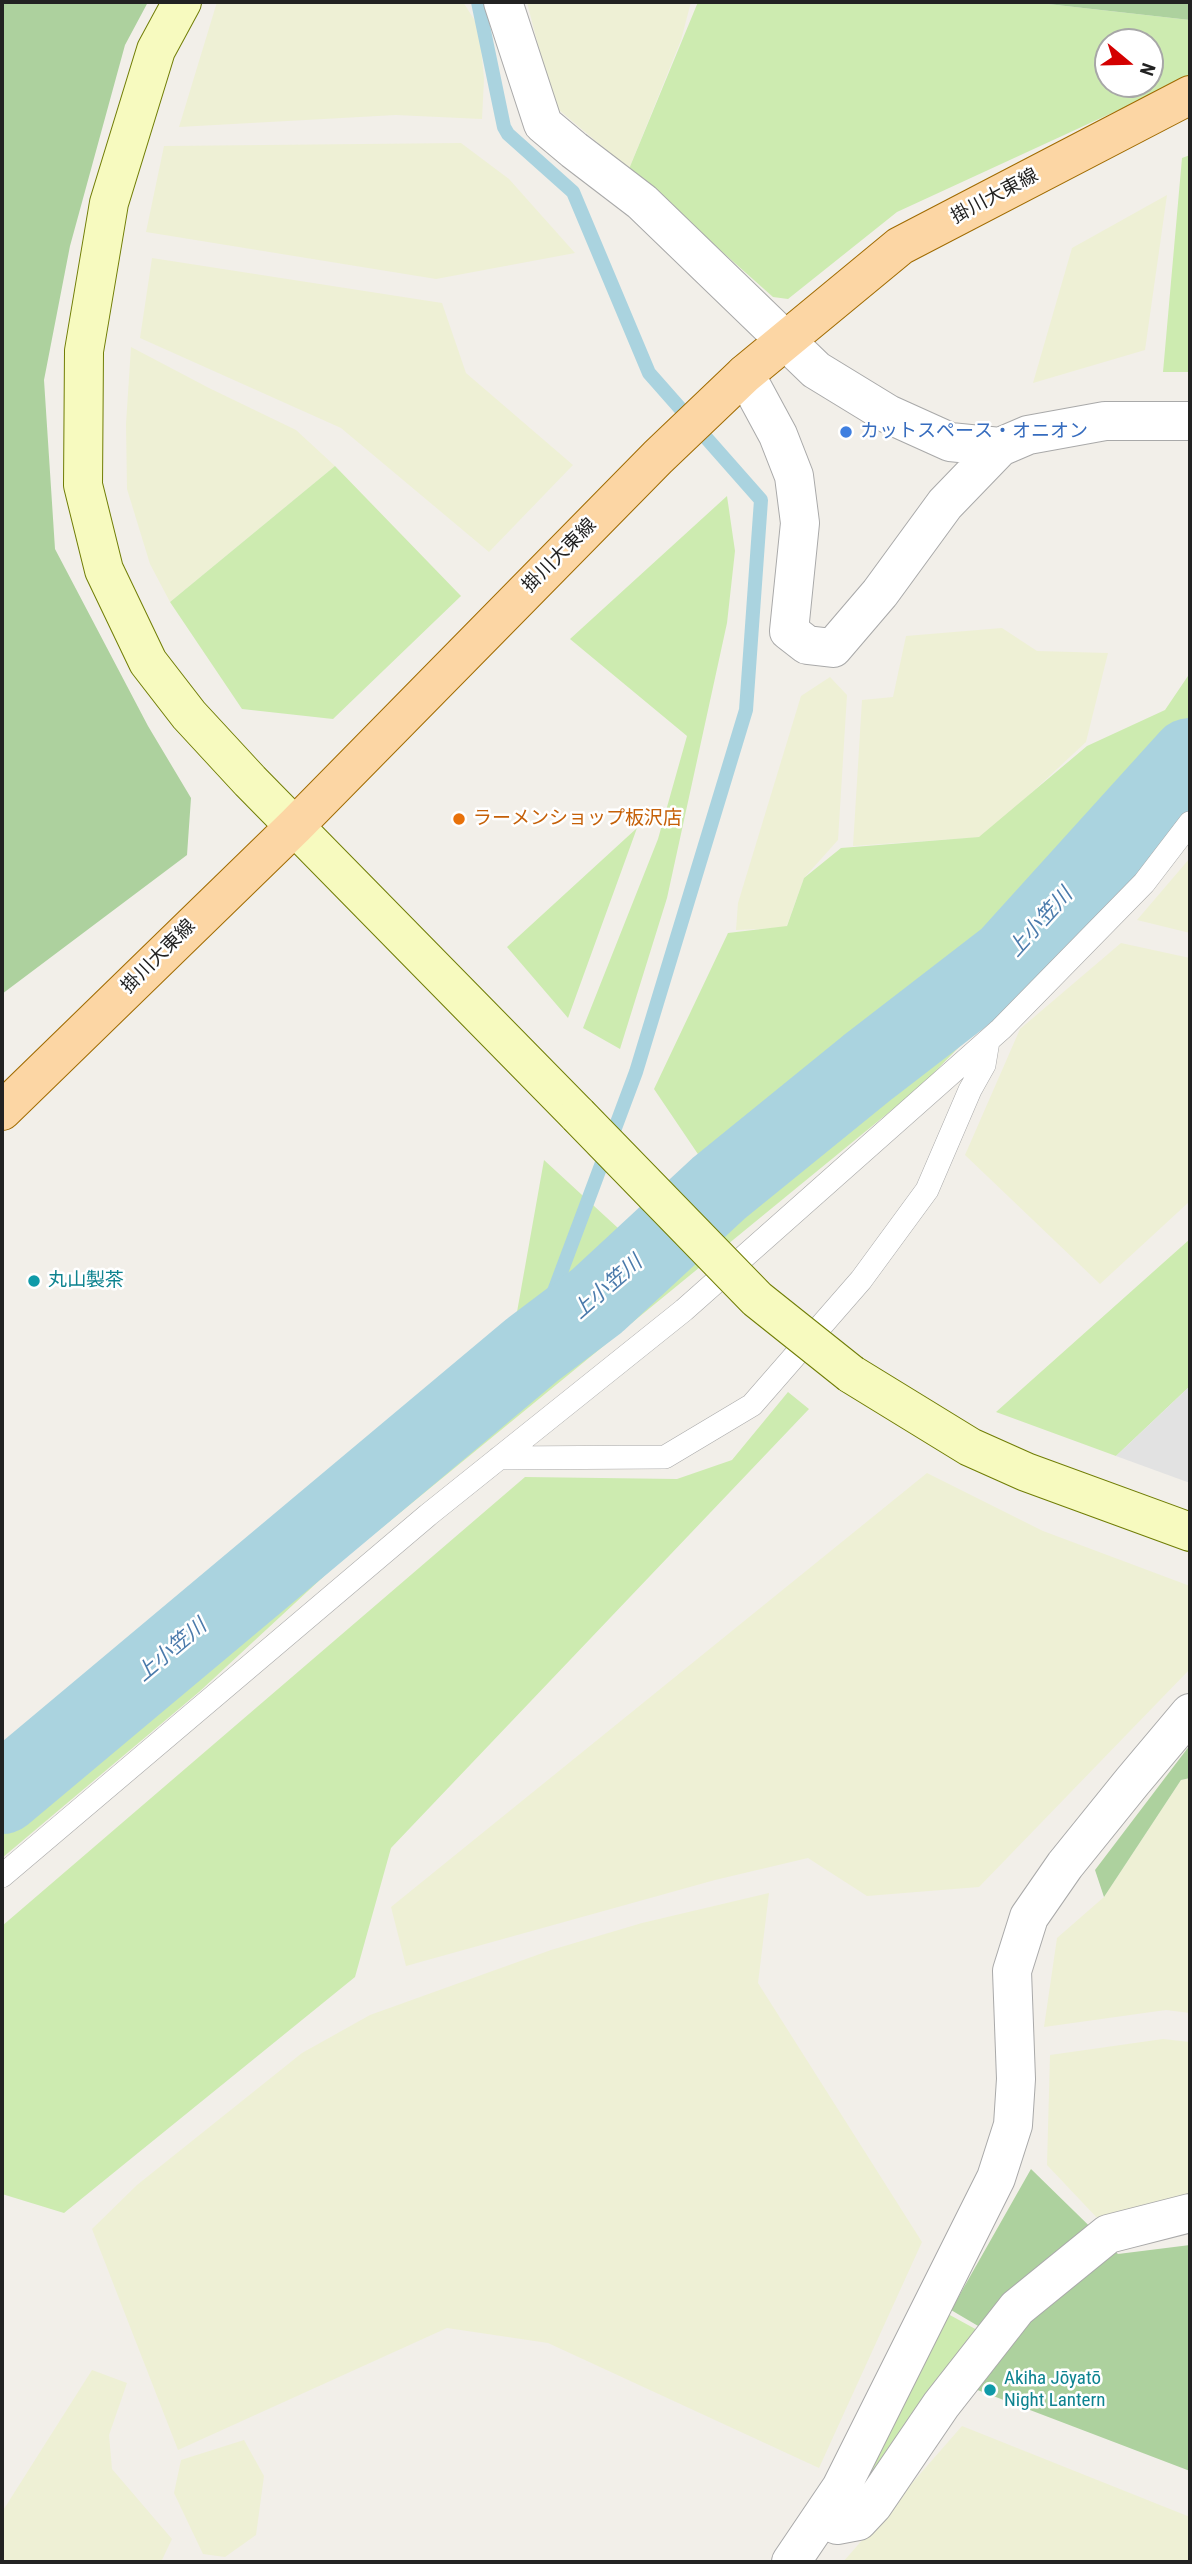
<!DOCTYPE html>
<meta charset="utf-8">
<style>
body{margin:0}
#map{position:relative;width:1192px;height:2564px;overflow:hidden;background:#f2efe9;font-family:"Roboto Condensed",sans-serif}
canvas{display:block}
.frame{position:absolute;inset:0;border:4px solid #222;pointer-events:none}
.north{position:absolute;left:1094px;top:28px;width:70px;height:70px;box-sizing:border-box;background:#fff;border:2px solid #a7a7a7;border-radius:50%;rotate:109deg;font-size:19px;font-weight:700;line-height:28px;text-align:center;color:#222}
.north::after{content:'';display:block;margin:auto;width:24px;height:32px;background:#d40000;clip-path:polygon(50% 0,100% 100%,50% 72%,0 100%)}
</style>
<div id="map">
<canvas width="1192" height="2564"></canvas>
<div class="frame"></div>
<div class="north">N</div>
</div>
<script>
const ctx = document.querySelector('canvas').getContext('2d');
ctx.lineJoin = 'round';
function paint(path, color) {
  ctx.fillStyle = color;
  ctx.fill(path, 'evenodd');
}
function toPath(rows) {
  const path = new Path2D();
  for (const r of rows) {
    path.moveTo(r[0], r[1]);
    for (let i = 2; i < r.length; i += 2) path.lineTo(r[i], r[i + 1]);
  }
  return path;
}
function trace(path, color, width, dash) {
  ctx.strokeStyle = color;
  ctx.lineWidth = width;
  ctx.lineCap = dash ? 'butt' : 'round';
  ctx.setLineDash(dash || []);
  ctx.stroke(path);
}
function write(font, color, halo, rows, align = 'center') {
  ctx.font = font + ' "Roboto Condensed","Noto Sans JP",sans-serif';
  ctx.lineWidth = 5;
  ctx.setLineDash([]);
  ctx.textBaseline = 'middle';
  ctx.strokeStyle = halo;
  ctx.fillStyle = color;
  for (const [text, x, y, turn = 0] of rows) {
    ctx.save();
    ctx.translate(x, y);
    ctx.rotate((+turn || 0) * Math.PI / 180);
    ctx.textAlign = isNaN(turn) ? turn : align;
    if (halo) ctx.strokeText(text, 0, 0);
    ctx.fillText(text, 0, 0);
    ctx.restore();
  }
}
const farmland = toPath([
 [217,2,463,2,479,27,484,79,482,119,396,115,179,127],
 [527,2,691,2,681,40,629,169,553,105],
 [461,143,509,179,575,253,436,279,146,232,164,146],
 [1167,195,1145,350,1033,383,1072,248],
 [152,258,442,303,466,373,573,465,489,552,341,428,140,338],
 [131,347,209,388,296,430,335,466,170,602,150,564,127,489,126,424],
 [1002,628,1037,651,1108,653,1086,742,984,837,853,846,862,700,893,697,906,636],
 [830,677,847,695,838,840,804,878,786,928,736,930,738,903,801,696],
 [1190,858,1190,933,1137,920],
 [1121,943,1190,958,1190,1201,1100,1284,965,1155,1020,1029],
 [927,1473,1043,1531,1190,1586,1190,1669,979,1887,867,1896,808,1858,715,1880,406,1966,391,1907],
 [1190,1778,1190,2013,1166,2010,1044,2027,1057,1938,1104,1897,1181,1780],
 [769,1893,758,1983,922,2242,819,2468,548,2343,447,2328,178,2450,92,2229,137,2185,302,2053,370,2015,551,1950,642,1923],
 [1163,2039,1190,2042,1190,2207,1100,2221,1047,2165,1050,2055],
 [92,2370,127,2383,109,2435,112,2469,172,2539,161,2562,6,2562,2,2560,2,2512],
 [962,2426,1190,2517,1190,2562,843,2562],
 [244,2440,264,2476,256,2535,225,2557,203,2554,174,2493,181,2460]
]);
const grass = toPath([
 [698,2,1030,2,1190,20,1190,77,897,212,788,299,773,297,629,169],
 [1108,42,1150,42,1150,84,1108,84],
 [1190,155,1190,372,1163,372,1182,158],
 [335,466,461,596,333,719,242,709,170,602],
 [727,496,735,551,727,623,667,898,620,1049,583,1028,658,839,687,736,570,639],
 [1190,673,1190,801,1154,847,921,1086,335,1566,199,1692,2,1858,2,1753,373,1440,517,1312,544,1160,631,1240,708,1169,654,1089,728,933,787,926,804,878,841,848,979,837,1087,746,1165,710],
 [637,828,568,1018,507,947],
 [1190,1239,1190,1386,1116,1456,996,1412],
 [788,1392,809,1409,391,1848,355,1977,64,2213,2,2194,2,1926,525,1477,677,1479,732,1460],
 [948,2314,979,2331,863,2500,848,2504]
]);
const forest = toPath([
 [2,2,148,2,125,45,70,246,44,380,55,549,148,726,191,798,187,855,2,994],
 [1030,2,1190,2,1190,20],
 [1190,1745,1190,1778,1181,1780,1104,1897,1095,1870],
 [1031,2169,1118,2254,1190,2245,1190,2471,967,2386,1007,2343,951,2310]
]);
const parking = toPath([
 [1190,1386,1190,1483,1116,1456]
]);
const stream = toPath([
 [478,2,504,127,508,134,573,192,649,373,761,500,746,710,636,1072,532,1350]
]);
const river = toPath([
 [2,1794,532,1350,597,1301,719,1188,868,1067,1008,959,1190,758]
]);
const lane = toPath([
 [499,1458,665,1457,752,1405,861,1280,927,1190,970,1090,984,1065,988,1041],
 [2,1876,428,1515,684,1310,1001,1029,1144,883,1190,823]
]);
const street = toPath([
 [503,2,543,124,574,150,642,202,816,370,888,414,950,442,1000,447],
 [745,374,778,435,794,476,800,523,789,631,807,645,833,648,880,593,945,504,1000,447,1028,435,1105,421,1190,421],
 [822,2518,837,2525,858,2521,873,2505,941,2405,1017,2308,1108,2234,1190,2213],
 [791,2562,841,2488,996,2178,1013,2125,1016,2079,1012,1971,1029,1917,1065,1865,1132,1782,1190,1713]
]);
const secondary = toPath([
 [182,2,156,50,109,203,84,351,83,485,104,570,148,662,189,715,250,781,578,1115],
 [851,1374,970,1447,1026,1472,1190,1532]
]);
const primary = toPath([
 [2,1111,295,826,658,457,745,374,900,246,1190,95]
]);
const secondaryBridge = toPath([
 [578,1115,757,1299,851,1374]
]);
const markers = [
 [846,432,7,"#3f7fe0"],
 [459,819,7,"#e8710a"],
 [34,1281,7,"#0f9aa8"],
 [990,2390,7,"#0f9aa8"]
];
const streetNames = [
 ["掛川大東線",995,197,-28],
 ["掛川大東線",560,556,-45],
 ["掛川大東線",159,957,-45]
];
const shopNames = [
 ["カットスペース・オニオン",860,432]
];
const foodNames = [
 ["ラーメンショップ板沢店",473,819]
];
const cultureNames = [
 ["丸山製茶",48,1281],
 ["Akiha Jōyatō",1004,2379],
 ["Night Lantern",1004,2401]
];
const waterNames = [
 ["上小笠川",1041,923,-48],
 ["上小笠川",608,1288,-41],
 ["上小笠川",172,1651,-40]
];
paint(farmland, '#eef0d5');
paint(grass, '#cdebb0');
paint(forest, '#add19e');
paint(parking, '#e2e2e2');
trace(stream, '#aad3df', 14);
trace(river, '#aad3df', 80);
trace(lane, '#a9a9a9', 24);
trace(street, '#a9a9a9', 40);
trace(secondary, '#707d05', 40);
trace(primary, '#a06b00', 40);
trace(lane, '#fff', 23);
trace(street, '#fff', 38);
trace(secondary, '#f7fabf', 38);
trace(primary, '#fcd6a4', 38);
trace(secondaryBridge, '#707d05', 40, []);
trace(secondaryBridge, '#f7fabf', 38);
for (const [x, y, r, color] of markers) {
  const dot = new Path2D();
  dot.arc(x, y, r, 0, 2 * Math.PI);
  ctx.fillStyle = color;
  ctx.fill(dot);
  trace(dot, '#fff', 2.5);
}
write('19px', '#222', '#fff', streetNames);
write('19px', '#366cbe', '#fff', shopNames, 'left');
write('19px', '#c56008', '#fff', foodNames, 'left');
write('19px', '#0d838f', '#fff', cultureNames, 'left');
write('italic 21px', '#4a7aab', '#fff', waterNames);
</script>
